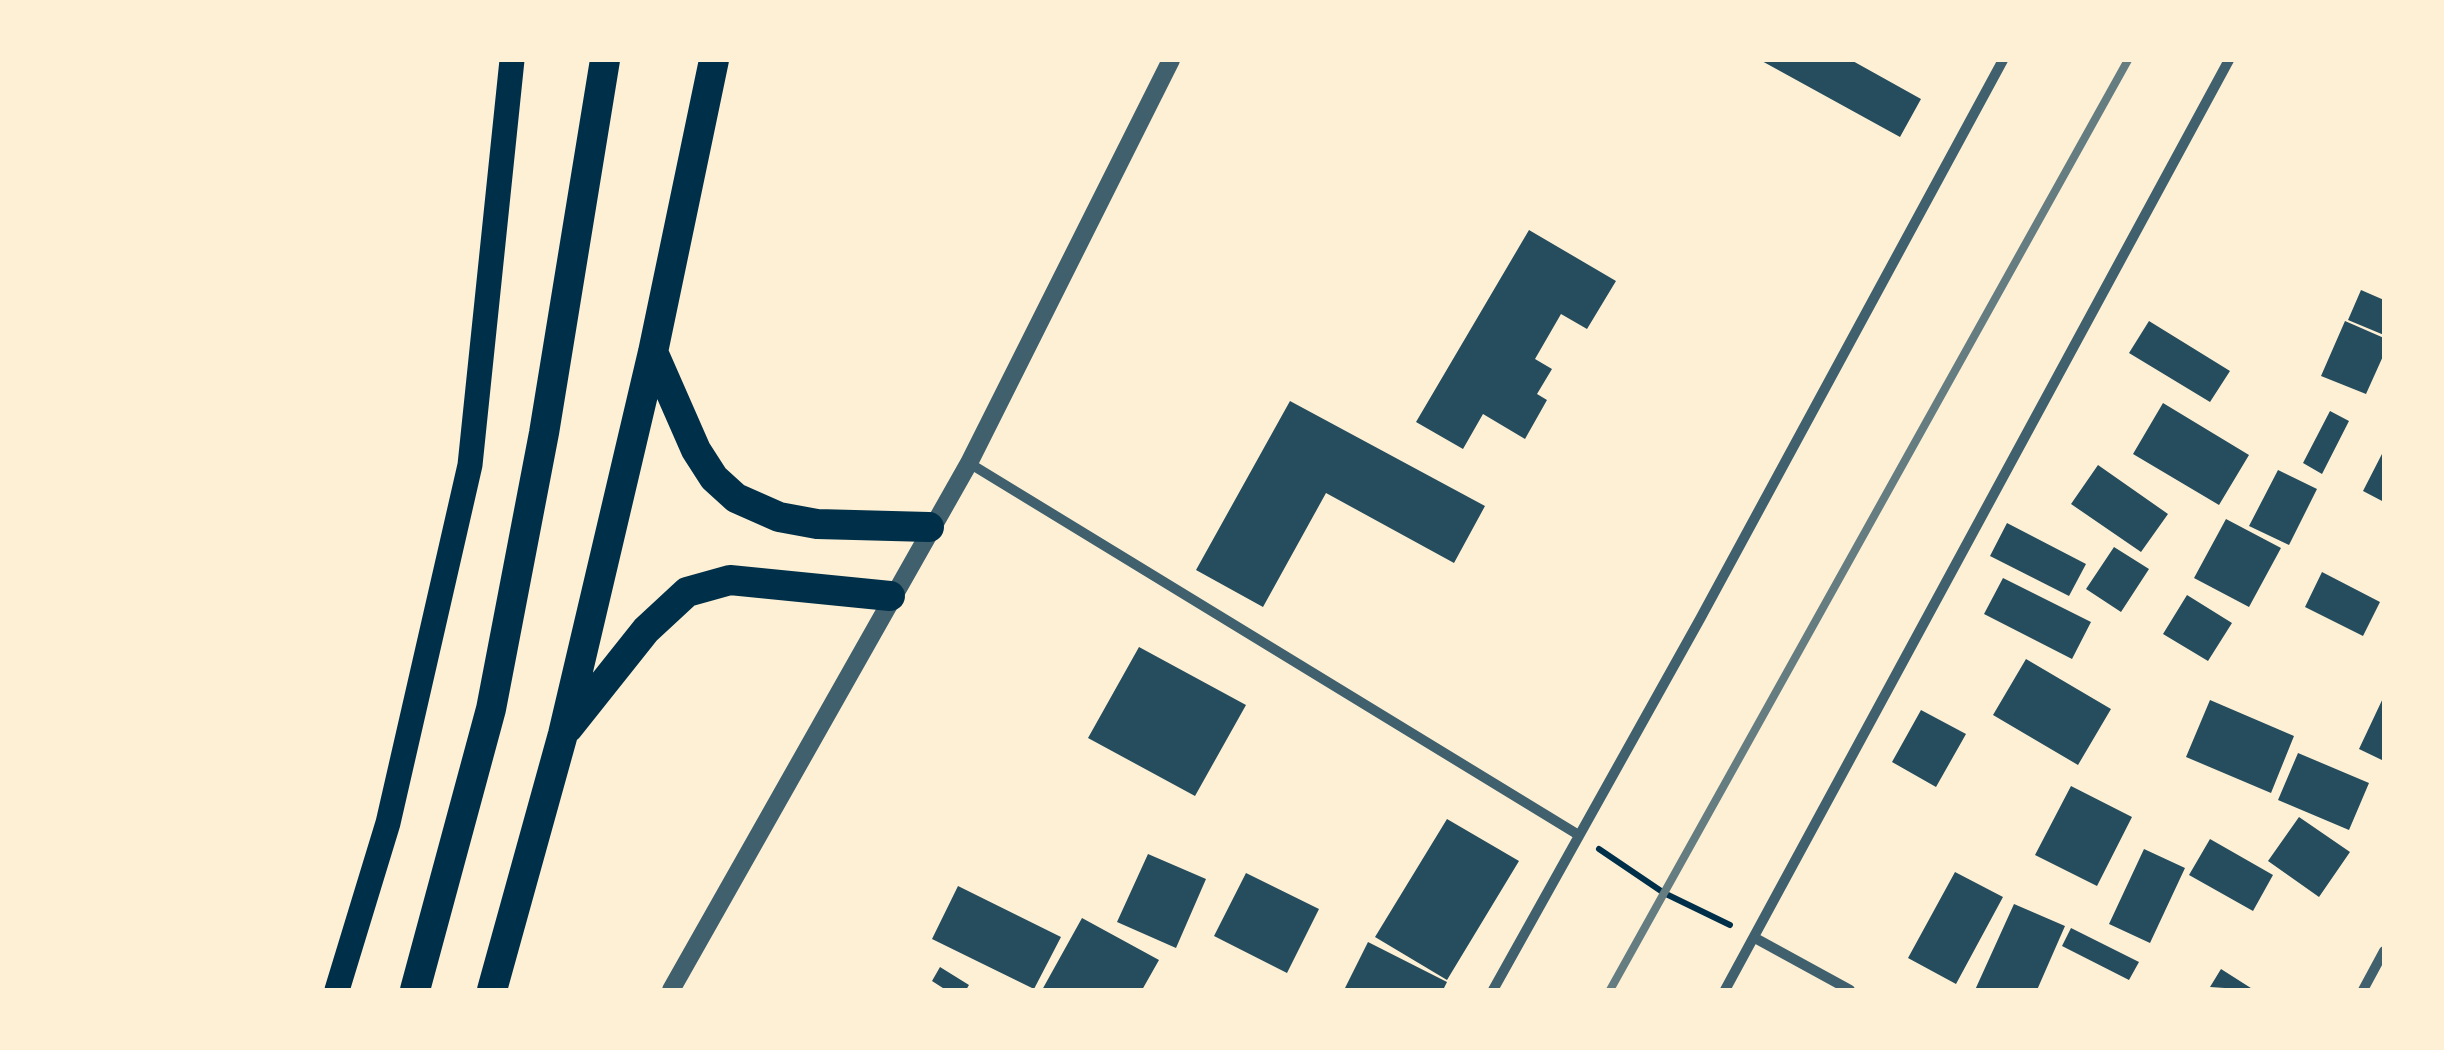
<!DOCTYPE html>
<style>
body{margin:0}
#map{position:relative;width:2444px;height:1050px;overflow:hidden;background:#fdf0d5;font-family:Manrope,sans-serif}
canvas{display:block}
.frame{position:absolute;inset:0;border:62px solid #fdf0d5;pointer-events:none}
</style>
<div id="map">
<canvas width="2444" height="1050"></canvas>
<div class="frame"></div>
</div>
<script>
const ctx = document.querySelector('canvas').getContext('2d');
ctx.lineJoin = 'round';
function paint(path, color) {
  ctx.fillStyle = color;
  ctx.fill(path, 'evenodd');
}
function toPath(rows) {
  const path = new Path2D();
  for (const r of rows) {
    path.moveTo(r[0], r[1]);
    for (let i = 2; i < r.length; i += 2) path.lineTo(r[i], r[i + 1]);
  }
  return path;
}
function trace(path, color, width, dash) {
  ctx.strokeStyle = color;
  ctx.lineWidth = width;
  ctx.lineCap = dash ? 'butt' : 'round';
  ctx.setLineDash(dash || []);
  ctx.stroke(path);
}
const building = toPath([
 [1760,60,1851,60,1921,99,1900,137],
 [1529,230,1616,281,1587,329,1561,314,1535,359,1552,369,1537,394,1547,400,1525,439,1483,414,1463,449,1416,422],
 [2361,290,2384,300,2384,335,2348,320],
 [2149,321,2230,371,2210,402,2129,353],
 [2345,321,2384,338,2384,354,2366,394,2321,376],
 [1290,401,1485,506,1454,563,1326,493,1263,607,1196,570],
 [2163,403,2249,455,2219,505,2133,454],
 [2330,411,2349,421,2322,474,2303,463],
 [2384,450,2384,502,2363,491],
 [2098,465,2168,514,2141,552,2071,504],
 [2278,470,2317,489,2289,545,2249,526],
 [2226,519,2281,548,2249,607,2194,578],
 [2007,523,2086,564,2069,596,1990,556],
 [2114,547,2149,569,2121,612,2086,589],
 [2322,572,2380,602,2363,636,2305,607],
 [2003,578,2091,622,2072,659,1984,614],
 [2187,595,2232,623,2208,661,2163,634],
 [1139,647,1246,705,1195,796,1088,738],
 [2026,659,2111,709,2078,765,1993,715],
 [2384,696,2384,761,2359,749],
 [2210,700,2294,736,2271,793,2186,757],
 [1921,710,1966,734,1936,787,1892,762],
 [2298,753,2369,783,2349,830,2278,800],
 [2071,786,2132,817,2097,886,2035,855],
 [2299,817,2350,852,2319,897,2268,861],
 [1447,819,1519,861,1447,980,1375,937],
 [2210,839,2273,875,2253,911,2189,875],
 [2144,849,2185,868,2150,943,2109,924],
 [1148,854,1206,879,1176,948,1117,922],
 [1955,872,2003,897,1956,984,1908,958],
 [1246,873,1319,909,1287,973,1214,936],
 [958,886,1061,937,1034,989,932,939],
 [2014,904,2065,926,2037,990,1975,990],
 [1082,918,1159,960,1142,990,1042,990],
 [2071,928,2139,962,2129,980,2062,946],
 [1368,942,1447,982,1443,990,1344,990],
 [940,967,969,985,966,990,946,990,932,981],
 [2221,969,2254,990,2210,987]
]);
const path = toPath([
 [1599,849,1664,893,1730,925]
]);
const minor = toPath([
 [969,463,1577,834],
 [1755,938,1850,990],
 [1493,990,1700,619,2003,60],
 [1725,990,2229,60],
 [2363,990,2384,951]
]);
const tertiary = toPath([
 [671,990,969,463,1171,60]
]);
const primary = toPath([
 [337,990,388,823,470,465,512,60]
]);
const motorway = toPath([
 [653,352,696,450,714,478,736,498,779,517,817,524,929,527],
 [568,728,646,630,687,592,730,580,890,596],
 [415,990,491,709,544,433,605,60],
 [492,990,563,734,653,352,714,60]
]);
const rail = toPath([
 [1610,990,2128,60]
]);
paint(building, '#264d5e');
trace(path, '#003049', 6);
trace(minor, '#3f606c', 10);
trace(tertiary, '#3f606c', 18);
trace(primary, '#003049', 25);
trace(motorway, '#003049', 30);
trace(rail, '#657d81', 8);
</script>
